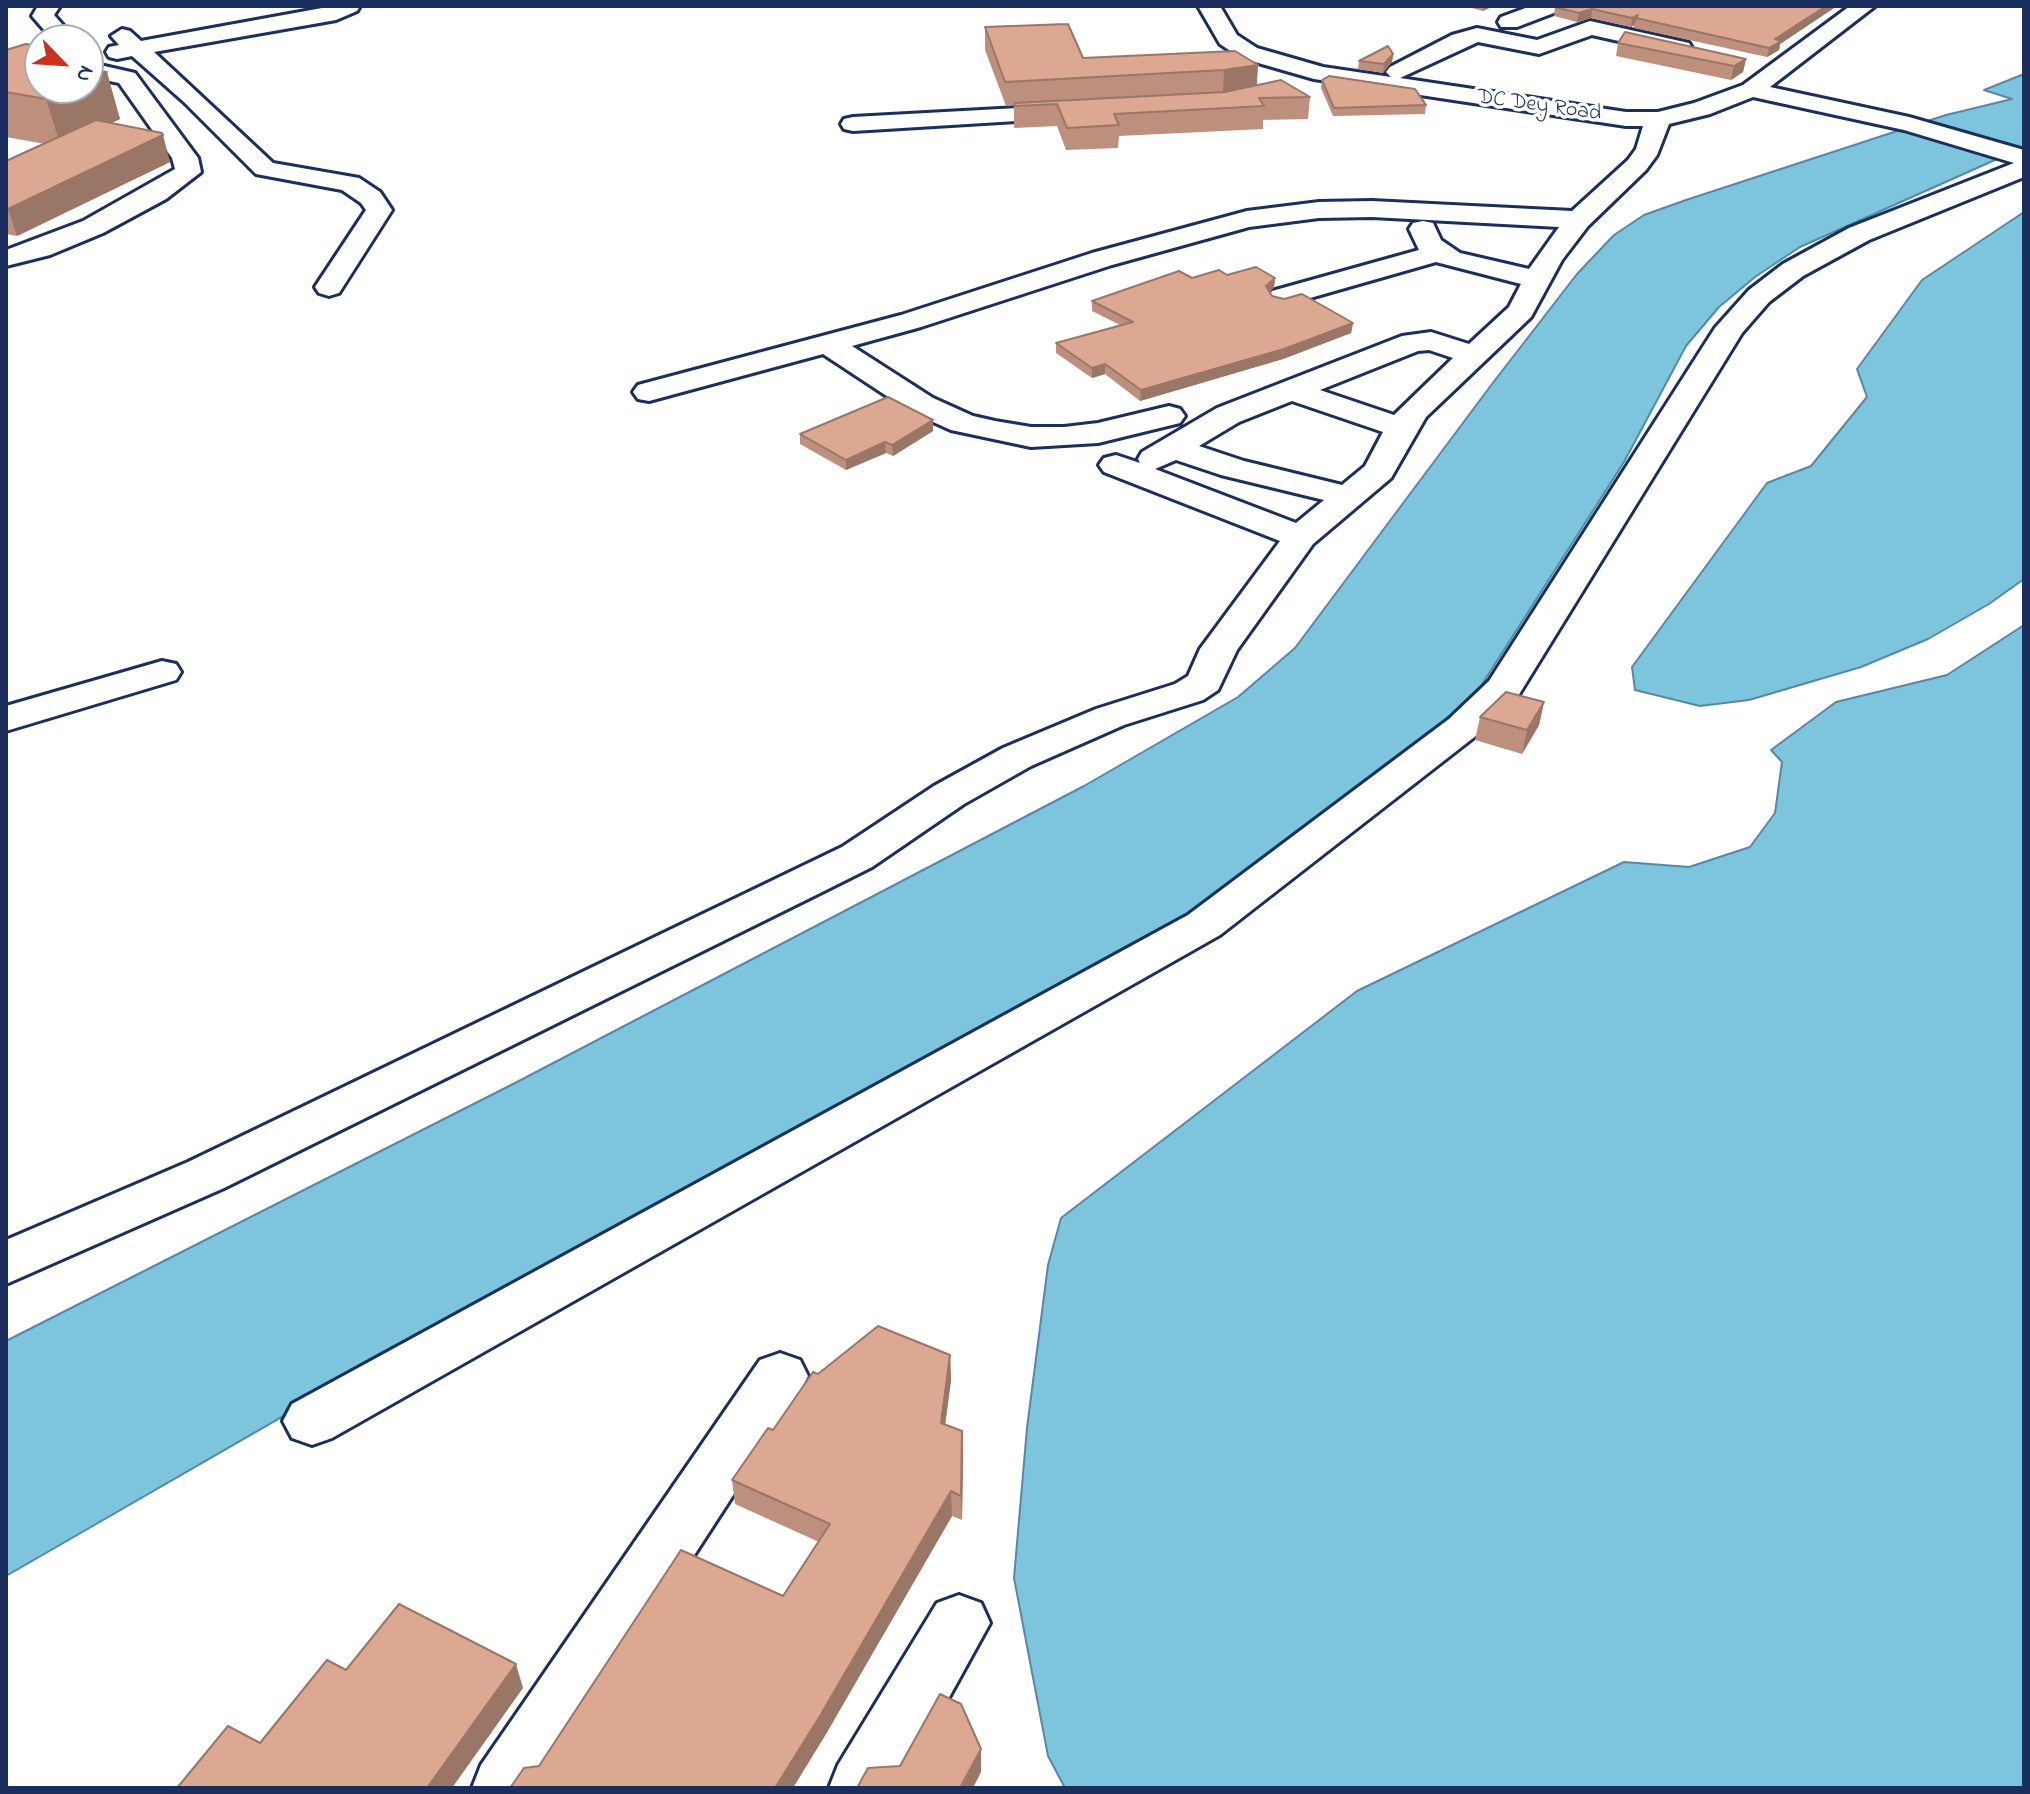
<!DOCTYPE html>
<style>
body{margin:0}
#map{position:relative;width:2030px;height:1794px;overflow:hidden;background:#fff;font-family:"Indie Flower",sans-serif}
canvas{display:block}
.frame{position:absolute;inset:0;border:8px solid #1b2f5e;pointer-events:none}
.north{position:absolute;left:24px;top:24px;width:80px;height:80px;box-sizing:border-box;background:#fff;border:2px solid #a4acbf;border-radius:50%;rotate:115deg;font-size:22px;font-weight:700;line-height:32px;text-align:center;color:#1b2f5e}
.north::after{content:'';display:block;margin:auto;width:28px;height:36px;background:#c8321e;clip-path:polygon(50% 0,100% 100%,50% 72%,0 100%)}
</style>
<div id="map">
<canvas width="2030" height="1794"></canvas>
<div class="frame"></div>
<div class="north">N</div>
</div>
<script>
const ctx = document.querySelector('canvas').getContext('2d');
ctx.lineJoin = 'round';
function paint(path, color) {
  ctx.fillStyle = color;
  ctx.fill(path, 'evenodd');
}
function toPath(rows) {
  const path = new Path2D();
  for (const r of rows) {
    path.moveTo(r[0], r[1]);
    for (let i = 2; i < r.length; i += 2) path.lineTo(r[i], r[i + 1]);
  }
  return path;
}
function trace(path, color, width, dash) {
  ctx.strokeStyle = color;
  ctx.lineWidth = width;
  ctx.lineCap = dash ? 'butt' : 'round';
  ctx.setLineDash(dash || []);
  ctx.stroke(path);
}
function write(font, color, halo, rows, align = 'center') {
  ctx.font = font + ' "Indie Flower",sans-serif';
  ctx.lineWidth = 7;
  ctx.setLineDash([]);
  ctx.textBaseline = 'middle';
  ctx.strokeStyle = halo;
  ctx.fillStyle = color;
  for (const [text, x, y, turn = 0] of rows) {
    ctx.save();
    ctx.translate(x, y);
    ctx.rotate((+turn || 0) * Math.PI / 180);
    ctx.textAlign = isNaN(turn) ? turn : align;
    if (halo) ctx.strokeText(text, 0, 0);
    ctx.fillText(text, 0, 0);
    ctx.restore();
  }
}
const water = toPath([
 [2024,74,2024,147,1800,247,1755,277,1719,307,1686,346,1624,462,1472,700,1336,812,1222,895,410,1343,6,1576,6,1341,515,1083,1084,786,1238,697,1295,648,1492,384,1577,274,1614,235,1644,215,1686,200,1946,115,2012,99,1984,90,2024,74],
 [2024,212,2024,579,1989,604,1928,639,1861,667,1749,700,1700,706,1635,690,1632,667,1767,483,1811,466,1867,397,1857,369,1922,280,2024,212],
 [2024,625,2024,1788,1065,1788,1048,1756,1014,1578,1027,1428,1048,1265,1061,1218,1357,991,1624,862,1689,867,1750,847,1775,813,1782,762,1771,750,1836,702,1947,675,2024,625]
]);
const minor = toPath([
 [38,6,60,6,54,15,76,40,53,40,32,16,38,6],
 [333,6,360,6,357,11,336,20,154,52,273,163,359,178,380,192,392,210,339,293,329,296,319,293,315,287,366,210,361,203,342,190,256,174,184,102,132,56,117,59,109,57,106,52,109,47,119,45,111,36,122,29,130,31,141,41,333,6],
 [1198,6,1220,6,1237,35,1257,48,1323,67,1391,77,1386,72,1390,67,1452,35,1477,28,1537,40,1590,21,1689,43,1692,48,1689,53,1681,55,1592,35,1539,54,1478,42,1400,78,1626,112,1658,112,1694,103,1743,85,1850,6,1875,6,1770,87,1909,117,2024,150,2024,177,1869,240,1803,276,1769,302,1742,333,1518,696,1477,735,1220,935,332,1438,312,1445,292,1438,283,1421,292,1404,1188,915,1449,719,1489,681,1715,328,1749,290,1783,264,1849,228,2014,163,1904,130,1753,97,1710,114,1669,124,1657,155,1646,170,1588,226,1562,260,1531,317,1426,417,1391,478,1313,544,1237,650,1218,690,1203,700,1124,725,1031,766,964,804,872,867,818,894,224,1188,6,1284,6,1240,188,1162,842,847,934,786,1003,748,1096,709,1175,684,1188,676,1200,649,1280,541,1104,472,1099,465,1104,458,1116,455,1140,463,1138,459,1142,452,1217,408,1402,336,1431,332,1469,344,1509,307,1521,284,1436,262,1282,306,1272,303,1268,297,1272,291,1419,250,1409,229,1413,223,1423,221,1433,223,1441,240,1460,253,1529,269,1559,227,1372,217,1319,218,1249,227,1112,265,921,327,852,346,933,398,973,416,995,421,1031,427,1064,427,1098,423,1169,406,1180,409,1185,416,1180,423,1098,443,1031,447,951,430,911,412,823,354,649,401,638,399,633,392,638,385,901,315,1092,253,1247,211,1319,202,1372,201,1572,211,1628,160,1636,149,1643,126,1626,126,1314,79,1241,58,1220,44,1198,6],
 [1429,350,1453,358,1394,415,1320,390,1418,351,1429,350],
 [1292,401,1383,432,1365,466,1342,485,1244,461,1199,446,1239,422,1292,401],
 [1176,460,1221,475,1324,500,1296,523,1155,469,1176,460],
 [1531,6,1562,6,1559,11,1517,27,1501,27,1498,22,1501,17,1531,6],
 [100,65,135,73,198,158,201,172,166,199,103,233,50,255,6,266,6,250,83,221,175,169,172,158,119,83,100,79,88,81,88,67,100,65],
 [1073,105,1082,107,1085,112,1082,117,853,131,844,129,841,124,844,119,853,117,1073,105],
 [162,661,176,664,181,672,176,680,6,731,6,706,162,661],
 [780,1353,800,1360,808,1376,800,1392,543,1788,472,1788,481,1765,760,1360,780,1353],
 [959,1595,981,1603,990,1623,899,1788,829,1788,838,1765,937,1603,959,1595]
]);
const wall = toPath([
 [1464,6,1493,6,1483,11],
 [1837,6,1780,44,1779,50,1767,57,1634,28,1634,25,1631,27,1591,18,1577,22,1554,16,1555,7],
 [985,27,1083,58,1258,65,1257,85,1310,97,1308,119,1263,120,1263,129,1119,136,1118,148,1066,150,1057,126,1014,128,1014,105,1006,106,985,50],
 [1618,43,1746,59,1743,72,1731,80,1616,56],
 [6,50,98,56,102,72,120,119,111,123,170,162,17,236,6,234,6,161,45,144,6,137],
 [1393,54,1392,62,1383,73,1358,69,1359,61],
 [1322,80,1426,105,1425,114,1333,116,1321,88],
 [1227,275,1275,278,1274,287,1270,292,1272,296,1353,323,1351,333,1283,359,1140,401,1105,374,1092,378,1056,353,1056,343,1120,325,1092,311,1092,301],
 [933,431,893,456,886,453,846,470,800,444,800,434],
 [1544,702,1539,725,1522,754,1475,740,1480,717],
 [950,1355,951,1380,945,1425,963,1456,962,1520,952,1516,823,1739,539,1766,783,1596,819,1542,735,1504,732,1480,818,1374]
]);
const shadedWall = toPath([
 [1484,6,1493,6,1483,11],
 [1826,6,1837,6,1780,44,1779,50,1767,57,1769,48,1775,39],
 [1592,9,1591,18,1577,22,1579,13],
 [1638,15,1634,25,1631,27,1632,18],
 [1393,54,1392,62,1383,73,1384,64],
 [98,56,103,74,107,72,120,119,61,147,46,99,71,88,88,88,88,60],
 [1746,59,1743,72,1731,80,1734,66],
 [1258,65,1256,88,1223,94,1224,70],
 [163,135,170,162,17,236,8,209],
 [1275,278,1274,287,1266,295,1266,286],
 [1353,323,1351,333,1283,359,1140,401,1141,390],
 [1105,364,1105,374,1092,378,1092,368],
 [933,420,933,431,893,456,892,445],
 [885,442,886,453,846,470,846,460],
 [1544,702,1539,725,1522,754,1527,730],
 [950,1355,951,1380,942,1448,941,1423],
 [962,1431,963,1456,962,1520,961,1496],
 [951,1491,952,1516,823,1739,793,1788,775,1788],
 [516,1664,523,1688,452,1788,427,1788],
 [981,1749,981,1772,973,1788,961,1788]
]);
const building = toPath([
 [1557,6,1826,6,1775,39,1781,41,1769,48,1636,18,1638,15,1632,18,1592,9,1579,13,1555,7,1557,6],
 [1068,24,1083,58,1235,51,1258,65,1224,70,1005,82,985,27,1068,24],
 [1625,32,1746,59,1734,66,1618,43,1625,32],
 [26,44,40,46,40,88,71,88,46,99,6,92,6,50,26,44],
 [1388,46,1393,54,1384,64,1359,61,1388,46],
 [88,54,98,56,88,60,88,54],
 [88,69,107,72,88,81,88,69],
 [1329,76,1415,89,1426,105,1334,108,1322,80,1329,76],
 [1281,80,1310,97,1259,98,1264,106,1114,114,1119,125,1067,128,1057,104,1014,106,1015,103,1225,92,1281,80],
 [96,120,162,133,163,135,8,209,6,208,6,161,96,120],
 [1256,267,1275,278,1266,286,1272,296,1284,299,1302,294,1353,323,1284,349,1141,390,1105,364,1092,368,1056,343,1133,322,1092,301,1179,271,1192,278,1219,270,1227,275,1256,267],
 [888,397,933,420,892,445,885,442,846,460,800,434,888,397],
 [1506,692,1544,702,1527,730,1480,717,1506,692],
 [878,1326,950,1355,941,1423,962,1431,961,1496,951,1491,820,1716,775,1788,510,1788,524,1768,539,1766,681,1550,783,1596,830,1524,732,1480,768,1428,773,1430,813,1372,818,1374,878,1326],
 [399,1604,516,1664,427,1788,177,1788,228,1726,260,1743,327,1660,346,1670,399,1604],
 [940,1694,961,1704,981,1749,961,1786,965,1788,857,1788,868,1768,900,1766,940,1694]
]);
const farStreetnames = [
 ["DC Dey Road",1539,107,8]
];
paint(water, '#7dc4dd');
trace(water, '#5688aa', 2);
trace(minor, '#1b2f5e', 6);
paint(minor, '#fff');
paint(wall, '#bd907d');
paint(shadedWall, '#9a7666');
paint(building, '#dca891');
trace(building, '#9a7666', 2);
write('22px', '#1b2f5e', '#fff', farStreetnames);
</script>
